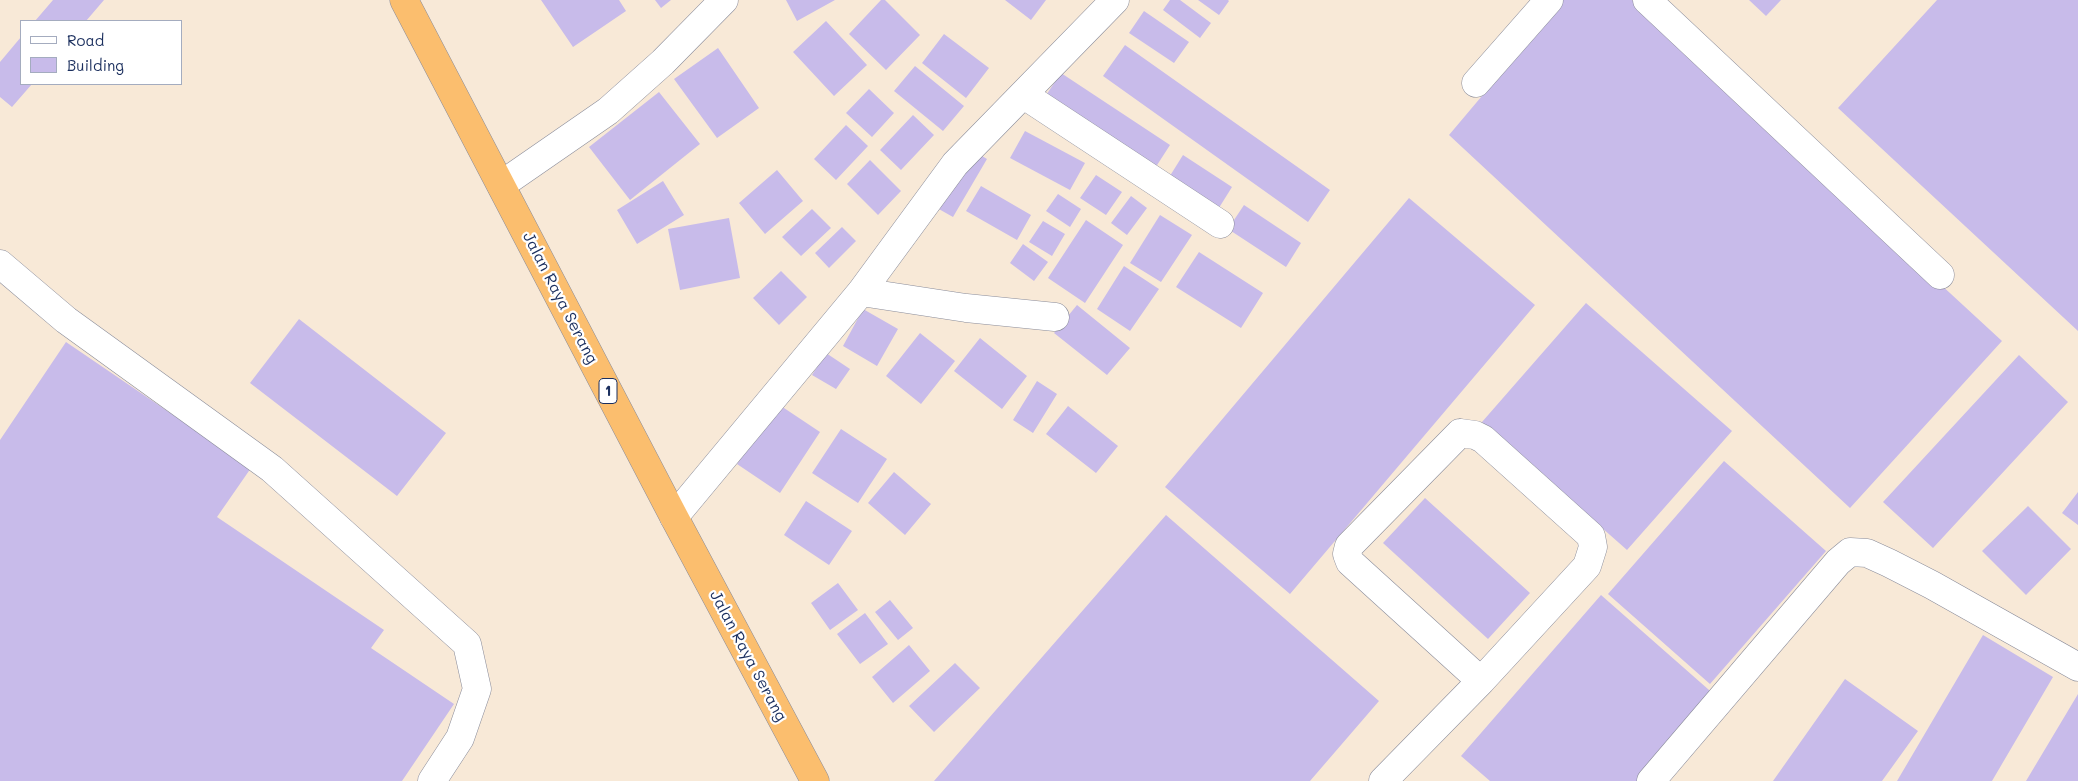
<!DOCTYPE html>
<style>
body{margin:0}
#map{position:relative;width:2078px;height:781px;overflow:hidden;background:#f8e9d7;font-family:Mali,sans-serif}
canvas{display:block}
.legend{position:absolute;left:20px;top:20px;width:162px;height:65px;box-sizing:border-box;background:#fff;border:1px solid #a4acbf;margin:0;padding:6px 9px;list-style:none;font-size:15px;color:#1b2f5e}
.legend li{display:flex;align-items:center;gap:10px;height:25px}
.legend b{width:25px;border:1px solid #a4acbf}
</style>
<div id="map">
<canvas width="2078" height="781"></canvas>
<ul class="legend">
<li><b style="height:6px;background:#fff"></b>Road</li>
<li><b style="height:14px;background:#c8bbea"></b>Building</li>
</ul>
</div>
<script>
const ctx = document.querySelector('canvas').getContext('2d');
ctx.lineJoin = 'round';
function paint(path, color) {
  ctx.fillStyle = color;
  ctx.fill(path, 'evenodd');
}
function toPath(rows) {
  const path = new Path2D();
  for (const r of rows) {
    path.moveTo(r[0], r[1]);
    for (let i = 2; i < r.length; i += 2) path.lineTo(r[i], r[i + 1]);
  }
  return path;
}
function trace(path, color, width, dash) {
  ctx.strokeStyle = color;
  ctx.lineWidth = width;
  ctx.lineCap = dash ? 'butt' : 'round';
  ctx.setLineDash(dash || []);
  ctx.stroke(path);
}
function write(font, color, halo, rows, align = 'center') {
  ctx.font = font + ' Mali,sans-serif';
  ctx.lineWidth = 4.5;
  ctx.setLineDash([]);
  ctx.textBaseline = 'middle';
  ctx.strokeStyle = halo;
  ctx.fillStyle = color;
  for (const [text, x, y, turn = 0] of rows) {
    ctx.save();
    ctx.translate(x, y);
    ctx.rotate((+turn || 0) * Math.PI / 180);
    ctx.textAlign = isNaN(turn) ? turn : align;
    if (halo) ctx.strokeText(text, 0, 0);
    ctx.fillText(text, 0, 0);
    ctx.restore();
  }
}
const building = toPath([
 [53,0,104,0,86,21,35,21],
 [541,0,619,0,626,11,573,47],
 [655,0,671,0,661,8],
 [786,0,835,0,797,21],
 [881,0,885,0,920,35,886,70,849,34],
 [1005,0,1046,0,1031,20],
 [1170,0,1180,0,1211,23,1200,38,1163,10],
 [1198,0,1228,0,1229,1,1219,15],
 [1563,0,1632,0,2002,341,1850,508,1449,135],
 [1749,0,1781,0,1766,16],
 [1937,0,2078,0,2078,331,1838,108],
 [1144,11,1189,42,1174,63,1129,33],
 [826,21,867,65,834,96,793,52],
 [944,34,989,68,966,98,922,63],
 [21,37,21,84,32,84,12,107,0,97,0,62],
 [1125,45,1330,190,1308,222,1103,76],
 [718,48,759,108,717,138,674,79],
 [915,66,964,106,943,131,894,91],
 [1061,73,1170,145,1150,176,1040,104],
 [869,89,894,113,872,137,846,113],
 [659,92,700,144,630,200,589,147],
 [913,115,934,135,901,170,880,150],
 [846,125,868,146,836,180,814,159],
 [1025,131,1085,163,1070,190,1010,158],
 [972,150,987,159,953,217,937,208],
 [1183,155,1232,187,1217,211,1168,179],
 [870,160,901,191,878,215,847,184],
 [777,170,803,201,765,234,739,203],
 [1096,175,1122,192,1106,215,1080,198],
 [663,181,684,215,637,244,617,210],
 [981,186,1031,215,1017,240,966,211],
 [1058,194,1081,209,1070,227,1046,211],
 [1131,196,1147,208,1127,235,1111,223],
 [1409,198,1535,305,1290,594,1165,487],
 [1244,205,1301,243,1286,267,1228,229],
 [812,209,831,228,801,256,782,237],
 [1160,215,1192,235,1161,282,1130,263],
 [729,218,740,278,680,290,668,229],
 [1086,220,1123,245,1085,303,1048,278],
 [1043,221,1065,234,1052,256,1029,242],
 [842,227,856,241,829,268,815,253],
 [1023,244,1048,262,1034,281,1010,263],
 [1199,252,1263,293,1241,328,1176,287],
 [1124,266,1159,289,1130,331,1097,309],
 [781,271,807,297,779,325,753,298],
 [1586,303,1732,431,1627,550,1482,422],
 [1077,305,1130,348,1107,375,1054,333],
 [863,309,898,329,877,366,843,346],
 [299,319,446,433,397,496,250,383],
 [920,333,955,361,921,404,886,376],
 [980,338,1027,376,1002,409,954,371],
 [66,342,251,468,217,517,384,630,371,648,454,704,402,781,0,781,0,440],
 [826,353,850,369,836,389,812,375],
 [2019,355,2068,402,1933,548,1883,502],
 [1037,381,1057,394,1033,433,1013,420],
 [778,404,820,432,780,493,737,464],
 [1068,406,1118,446,1096,473,1046,434],
 [841,429,887,459,858,503,812,473],
 [1724,461,1826,551,1710,684,1608,594],
 [894,472,931,504,905,535,868,503],
 [2078,492,2078,525,2062,513],
 [1425,498,1530,593,1488,639,1383,543],
 [806,501,852,531,829,565,784,535],
 [2028,506,2071,549,2026,595,1982,551],
 [1166,515,1379,701,1310,781,934,781],
 [838,583,858,610,830,630,811,603],
 [1601,595,1717,697,1645,781,1490,781,1461,756],
 [890,600,913,628,898,640,875,612],
 [865,613,888,644,860,664,837,634],
 [1983,635,2053,677,1992,781,1897,781],
 [909,645,930,671,893,703,872,677],
 [955,663,980,688,934,732,909,706],
 [1845,679,1918,731,1882,781,1773,781],
 [2078,694,2078,781,2026,781]
]);
const minor = toPath([
 [1647,0,1940,275],
 [1476,83,1549,0],
 [1024,95,1220,224],
 [501,185,608,111,663,62,724,0],
 [0,264,66,320,272,469,467,644,477,689,460,738,432,781],
 [861,292,966,308,1055,317],
 [1460,433,1475,435,1483,439,1591,536,1593,547,1587,566,1481,681,1350,562,1347,554,1349,546,1460,433],
 [674,517,861,292,955,164,1115,0],
 [1383,781,1481,681],
 [1651,781,1838,562,1850,552,1867,553,1889,563,1932,585,2078,667]
]);
const highway = toPath([
 [404,0,674,517,815,781]
]);
const shields = [
 [608,391,18]
];
const shieldNames = [
 ["1",608,391]
];
const streetNames = [
 ["Jalan Raya Serang",560,298,63],
 ["Jalan Raya Serang",748,656,62]
];
paint(building, '#c8bbea');
trace(minor, '#8a8c9a', 29);
trace(highway, '#8a8c9a', 29);
trace(minor, '#fff', 28);
trace(highway, '#fbbe6e', 28);
for (const [x, y, w] of shields) {
  const box = new Path2D();
  box.roundRect(x - w / 2, y - 12.5, w, 25, 4);
  ctx.fillStyle = '#fff';
  ctx.fill(box);
  trace(box, '#1b2f5e', 1);
}
write('bold 15px', '#1b2f5e', null, shieldNames);
write('16px', '#1b2f5e', '#fff', streetNames);
</script>
